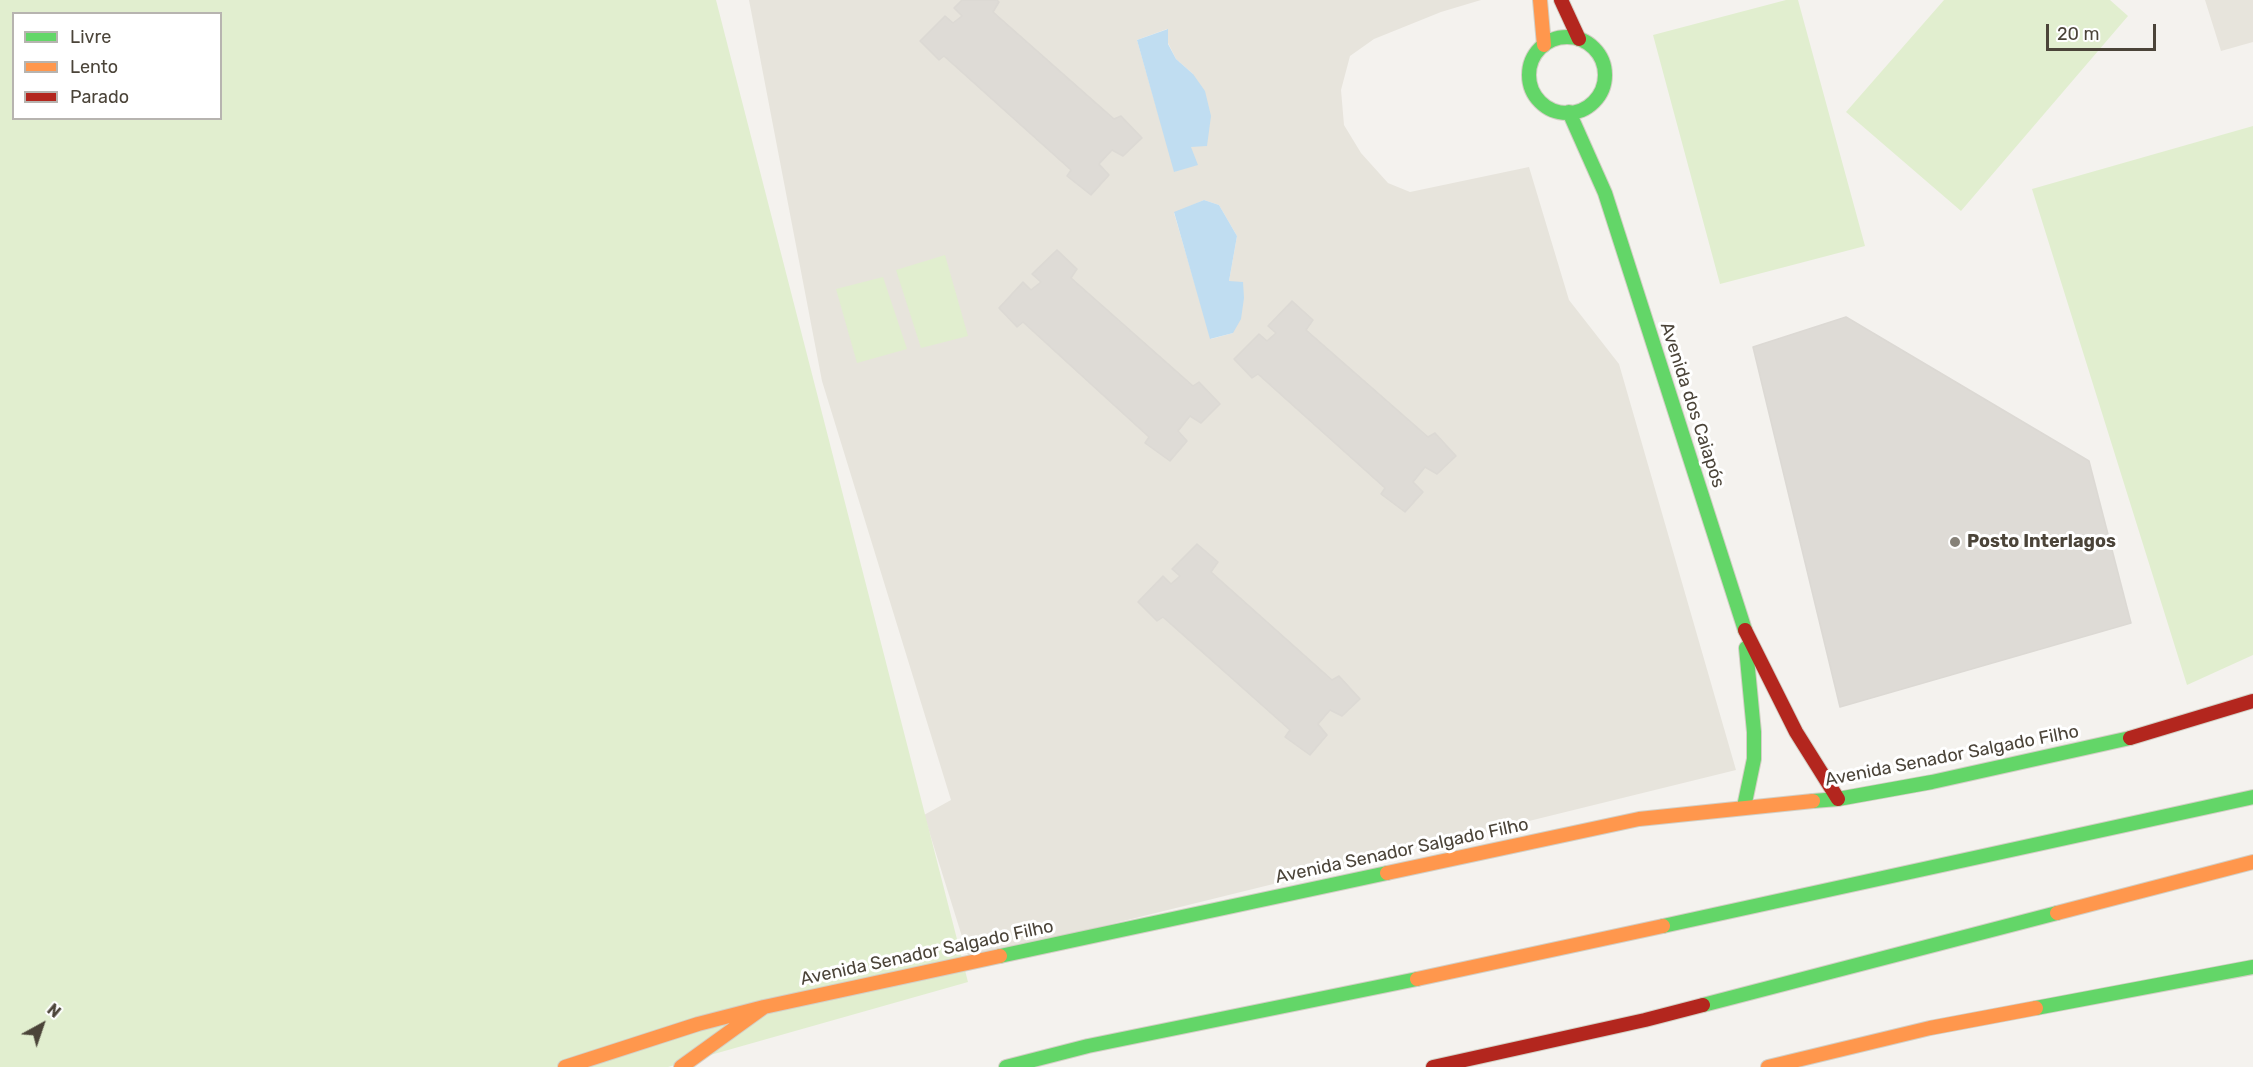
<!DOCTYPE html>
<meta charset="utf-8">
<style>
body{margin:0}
#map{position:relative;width:2253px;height:1067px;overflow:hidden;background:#f4f2ee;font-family:Rubik,sans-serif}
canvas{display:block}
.legend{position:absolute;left:12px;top:12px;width:210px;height:108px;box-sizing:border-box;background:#fff;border:2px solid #b7b4b0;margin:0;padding:8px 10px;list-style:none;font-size:18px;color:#4b4439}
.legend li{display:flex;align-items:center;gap:12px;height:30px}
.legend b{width:30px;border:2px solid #b7b4b0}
.north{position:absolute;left:12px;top:995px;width:60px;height:60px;-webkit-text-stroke:4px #fff;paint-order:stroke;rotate:40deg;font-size:16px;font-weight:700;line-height:24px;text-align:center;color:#4b4439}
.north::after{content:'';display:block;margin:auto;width:21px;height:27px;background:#4b4439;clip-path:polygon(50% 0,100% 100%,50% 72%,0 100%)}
.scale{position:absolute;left:2046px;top:24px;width:110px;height:27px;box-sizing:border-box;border:3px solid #4b4439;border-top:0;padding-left:8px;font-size:18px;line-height:21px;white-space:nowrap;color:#4b4439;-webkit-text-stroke:4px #fff;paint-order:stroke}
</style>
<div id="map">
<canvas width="2253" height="1067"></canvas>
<ul class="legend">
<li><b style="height:8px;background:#63d668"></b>Livre</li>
<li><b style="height:8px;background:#ff974d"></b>Lento</li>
<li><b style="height:8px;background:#b3261e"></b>Parado</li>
</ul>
<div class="north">N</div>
<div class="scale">20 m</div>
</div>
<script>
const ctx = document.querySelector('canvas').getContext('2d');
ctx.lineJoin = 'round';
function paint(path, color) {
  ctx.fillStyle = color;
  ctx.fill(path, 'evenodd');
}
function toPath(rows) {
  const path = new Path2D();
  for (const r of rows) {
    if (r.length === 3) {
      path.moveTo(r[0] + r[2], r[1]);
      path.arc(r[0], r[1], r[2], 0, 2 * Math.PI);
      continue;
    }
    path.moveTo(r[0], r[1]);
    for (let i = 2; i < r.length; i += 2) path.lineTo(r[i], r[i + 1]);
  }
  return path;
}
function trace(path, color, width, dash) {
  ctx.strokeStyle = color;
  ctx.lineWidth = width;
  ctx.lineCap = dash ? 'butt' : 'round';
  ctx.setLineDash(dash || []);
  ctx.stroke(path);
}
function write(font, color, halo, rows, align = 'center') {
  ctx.font = font + ' Rubik,sans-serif';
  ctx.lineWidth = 6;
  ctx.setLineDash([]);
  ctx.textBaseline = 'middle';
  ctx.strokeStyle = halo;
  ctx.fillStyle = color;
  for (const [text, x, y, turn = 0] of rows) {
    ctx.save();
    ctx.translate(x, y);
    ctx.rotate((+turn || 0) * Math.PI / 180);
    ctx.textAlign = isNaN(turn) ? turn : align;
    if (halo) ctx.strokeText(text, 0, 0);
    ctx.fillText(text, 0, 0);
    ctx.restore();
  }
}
const residential = toPath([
 [749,0,1481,0,1441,12,1374,39,1350,56,1341,90,1344,125,1361,153,1388,183,1410,192,1529,167,1569,300,1619,364,1736,770,969,959,924,815,951,800,822,381],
 [1167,29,1168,43,1176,59,1193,74,1191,147,1175,172,1137,40],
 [1204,200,1219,205,1237,236,1229,281,1233,333,1211,339,1174,213],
 [2205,0,2253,0,2253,42,2221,51]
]);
const green = toPath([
 [0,0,716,0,968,982,668,1067,0,1067],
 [14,14,220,14,220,118,14,118],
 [1786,0,1798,0,1865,246,1720,284,1653,35],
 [1944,0,2110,0,2128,16,1961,211,1846,112],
 [2253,126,2253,655,2187,685,2032,189],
 [945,255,968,336,921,348,896,270],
 [883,277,907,349,857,363,836,289]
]);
const water = toPath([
 [1168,29,1168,44,1176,59,1193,74,1205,91,1211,116,1207,146,1191,147,1198,165,1174,172,1137,40],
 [1204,200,1219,205,1237,236,1229,281,1243,282,1244,298,1241,319,1233,333,1210,339,1174,212]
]);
const building = toPath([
 [962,0,997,0,999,2,993,12,1114,119,1121,116,1142,138,1123,156,1112,150,1099,164,1109,175,1091,195,1067,176,1071,170,944,56,939,60,920,41,945,16,953,23,962,16,954,8,962,0],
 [1057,250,1077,269,1071,278,1193,386,1199,382,1220,404,1201,423,1190,416,1178,431,1187,441,1170,461,1145,443,1149,437,1023,322,1017,327,999,308,1023,282,1031,290,1041,282,1032,274,1057,250],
 [1292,301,1313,320,1306,330,1428,437,1435,433,1456,456,1437,474,1425,467,1413,482,1423,492,1405,512,1381,494,1385,488,1258,374,1252,378,1234,359,1259,334,1267,341,1276,333,1268,326,1292,301],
 [1846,317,2089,461,2131,623,1840,707,1753,347,1846,317],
 [1197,544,1218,562,1211,572,1332,680,1339,676,1360,699,1342,716,1330,710,1318,724,1327,735,1310,755,1285,737,1290,730,1163,617,1157,621,1138,602,1163,576,1171,584,1180,576,1172,569,1197,544]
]);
const fast = toPath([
 [1567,75,38],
 [1569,112,1605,193,1745,630],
 [1813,801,1838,799,1932,782,2130,738],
 [1744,807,1754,759,1754,732,1746,648],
 [1663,926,2253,797],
 [1000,956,1387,873],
 [1703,1005,2057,913],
 [2036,1008,2253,967],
 [1006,1067,1088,1046,1417,979]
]);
const slow = toPath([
 [1540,0,1544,45],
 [1387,873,1639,819,1813,801],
 [2057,913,2253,862],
 [1417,979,1663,926],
 [565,1067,698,1024,764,1007,1000,956],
 [681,1067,764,1007],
 [1768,1067,1930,1028,2036,1008]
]);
const jam = toPath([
 [1561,0,1579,39],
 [1745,630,1796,732,1838,799],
 [2130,738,2253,701],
 [1433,1067,1645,1020,1703,1005]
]);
const markers = [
 [1955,542,6,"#868178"]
];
const streetNames = [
 ["Avenida dos Caiapós",1692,405,72],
 ["Avenida Senador Salgado Filho",1952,756,-11],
 ["Avenida Senador Salgado Filho",1402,851,-12],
 ["Avenida Senador Salgado Filho",927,953,-12]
];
const poiNames = [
 ["Posto Interlagos",1967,542]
];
paint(residential, '#e7e4dc');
paint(green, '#e1eecf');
paint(water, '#c0ddf1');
paint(building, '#dedbd6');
trace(building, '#dcd9d4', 1.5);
trace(fast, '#d3cfc5', 16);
trace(slow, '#d3cfc5', 16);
trace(jam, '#d3cfc5', 16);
trace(fast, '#63d668', 14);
trace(slow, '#ff974d', 14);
trace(jam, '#b3261e', 14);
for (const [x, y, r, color] of markers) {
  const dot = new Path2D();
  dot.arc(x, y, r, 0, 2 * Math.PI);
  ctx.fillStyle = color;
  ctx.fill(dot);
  trace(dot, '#fff', 2);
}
write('18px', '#4b4439', '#fff', streetNames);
write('bold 18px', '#4b4439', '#fff', poiNames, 'left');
</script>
